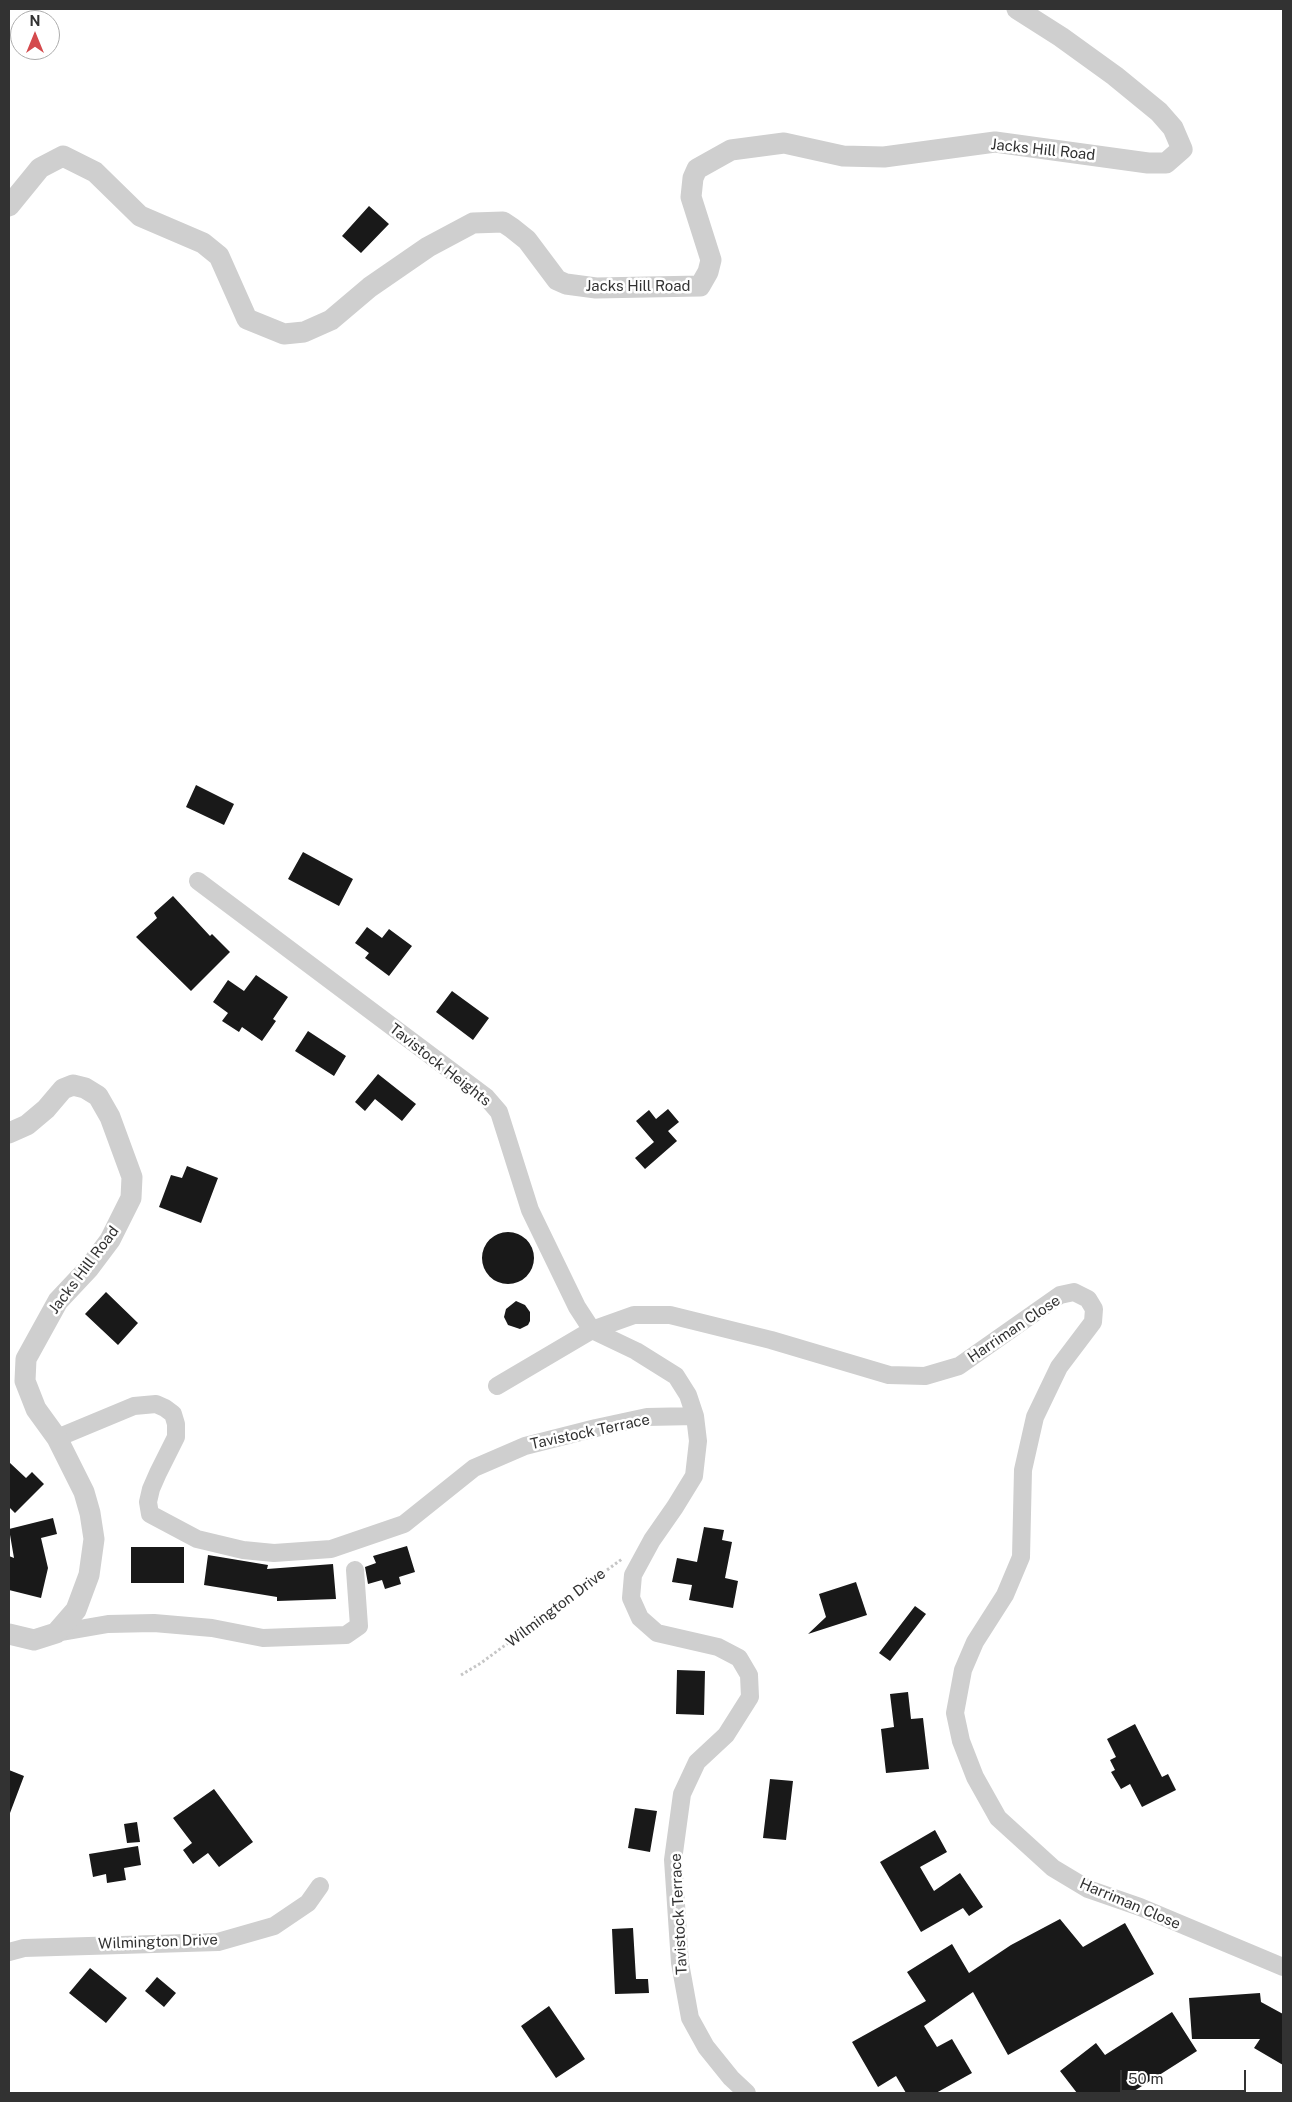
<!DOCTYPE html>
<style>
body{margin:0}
#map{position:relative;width:1292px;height:2102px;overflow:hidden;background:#fff;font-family:"Public Sans",sans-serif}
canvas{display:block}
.frame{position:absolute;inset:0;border:10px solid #323232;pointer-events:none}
.north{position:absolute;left:10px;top:10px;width:50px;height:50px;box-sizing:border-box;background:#fff;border:1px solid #adadad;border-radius:50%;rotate:0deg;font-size:14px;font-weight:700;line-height:20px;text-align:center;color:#323232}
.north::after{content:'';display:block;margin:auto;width:18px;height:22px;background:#d44a4d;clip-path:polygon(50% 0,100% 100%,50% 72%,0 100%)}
.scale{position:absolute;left:1120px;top:2070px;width:126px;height:22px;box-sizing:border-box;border:2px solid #323232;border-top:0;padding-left:6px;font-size:15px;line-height:18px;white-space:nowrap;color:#323232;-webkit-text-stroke:4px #fff;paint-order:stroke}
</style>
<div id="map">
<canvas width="1292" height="2102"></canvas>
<div class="frame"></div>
<div class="north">N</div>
<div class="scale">50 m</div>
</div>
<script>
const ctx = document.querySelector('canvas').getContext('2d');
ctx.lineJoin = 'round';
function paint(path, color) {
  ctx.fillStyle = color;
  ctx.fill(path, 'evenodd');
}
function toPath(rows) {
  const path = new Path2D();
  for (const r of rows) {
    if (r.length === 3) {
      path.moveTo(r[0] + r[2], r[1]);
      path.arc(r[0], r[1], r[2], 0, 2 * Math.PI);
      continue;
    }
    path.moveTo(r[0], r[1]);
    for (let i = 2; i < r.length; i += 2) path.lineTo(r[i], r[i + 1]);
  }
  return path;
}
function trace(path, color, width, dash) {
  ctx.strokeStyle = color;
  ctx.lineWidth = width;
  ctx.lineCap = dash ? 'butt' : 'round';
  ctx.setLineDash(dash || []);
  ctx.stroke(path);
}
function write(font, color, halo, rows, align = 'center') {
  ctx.font = font + ' "Public Sans",sans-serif';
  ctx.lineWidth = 5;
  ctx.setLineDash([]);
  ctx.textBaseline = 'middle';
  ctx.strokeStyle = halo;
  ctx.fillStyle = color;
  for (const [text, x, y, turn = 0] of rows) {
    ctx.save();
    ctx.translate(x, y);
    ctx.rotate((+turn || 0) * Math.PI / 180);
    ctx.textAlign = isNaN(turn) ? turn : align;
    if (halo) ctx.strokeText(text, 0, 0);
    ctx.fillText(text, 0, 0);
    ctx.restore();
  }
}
const building = toPath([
 [369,206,389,224,361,253,342,236],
 [196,785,234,804,224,825,186,807],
 [303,852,353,879,339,906,288,879],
 [173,896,210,936,212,934,230,952,191,991,136,937,157,918,154,913],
 [367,927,382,938,389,929,412,946,389,976,365,958,369,953,355,943],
 [256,975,288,997,273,1019,276,1021,262,1041,242,1027,239,1032,222,1021,228,1013,213,1002,228,980,244,991],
 [452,991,489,1018,473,1040,436,1012],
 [308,1031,346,1056,334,1076,295,1051],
 [378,1074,416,1104,402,1121,375,1099,365,1111,355,1102],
 [668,1109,679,1122,668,1131,677,1141,645,1169,635,1158,654,1142,636,1121,649,1110,656,1119],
 [187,1166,218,1178,201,1223,159,1207,171,1175,182,1178],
 [508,1258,26],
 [106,1292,138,1323,118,1345,85,1314],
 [516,1301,525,1305,530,1312,530,1321,528,1325,520,1329,508,1325,504,1317,506,1309],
 [9,1462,26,1478,32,1472,44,1484,15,1513,9,1507],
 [53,1518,57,1534,41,1538,48,1568,41,1598,9,1590,9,1556,14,1558,9,1529],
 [704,1527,724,1530,722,1540,732,1542,725,1578,738,1581,733,1608,689,1600,692,1585,672,1582,677,1558,697,1562],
 [407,1546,415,1572,399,1577,401,1584,385,1589,382,1580,368,1584,365,1567,376,1563,373,1556],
 [131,1547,184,1547,184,1583,131,1583],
 [208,1555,268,1565,267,1569,333,1564,336,1599,277,1601,277,1597,204,1585],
 [856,1582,867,1615,808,1634,826,1617,819,1594],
 [915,1606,926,1614,890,1661,879,1653],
 [677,1670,705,1671,704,1715,676,1714],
 [908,1692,911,1719,923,1718,929,1769,886,1773,881,1729,894,1727,890,1694],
 [1135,1724,1162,1777,1168,1774,1176,1790,1142,1807,1130,1784,1121,1789,1111,1772,1115,1770,1110,1760,1116,1757,1107,1739],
 [9,1770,24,1776,10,1813,9,1813],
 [770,1779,793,1781,786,1840,763,1838],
 [214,1789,253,1842,219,1867,208,1853,193,1864,183,1850,192,1843,173,1818],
 [635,1808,657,1811,650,1852,628,1848],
 [137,1822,140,1842,127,1843,124,1824],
 [935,1830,947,1852,920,1867,934,1891,960,1873,983,1907,969,1916,963,1908,921,1932,880,1862],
 [138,1846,141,1865,124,1868,126,1880,107,1883,106,1874,93,1877,89,1854],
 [1060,1919,1083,1947,1125,1923,1154,1974,1008,2055,973,1992,924,2026,937,2047,952,2039,972,2073,936,2093,906,2093,896,2076,878,2087,852,2042,926,2001,907,1972,952,1944,969,1973,1011,1945],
 [633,1928,636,1979,648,1979,649,1993,615,1994,612,1929],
 [90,1968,127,1998,106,2023,69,1993],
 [157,1977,176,1993,164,2007,145,1991],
 [1260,1993,1261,2002,1283,2014,1283,2065,1254,2048,1260,2039,1192,2039,1189,1998],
 [549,2006,585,2059,556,2078,521,2026],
 [1172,2012,1197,2051,1131,2093,1077,2093,1060,2071,1096,2043,1105,2055]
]);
const path = toPath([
 [461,1675,481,1663,622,1559]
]);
const minor = toPath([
 [198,881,486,1097,499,1112,530,1210,577,1307,592,1330,636,1351,676,1376,688,1395,695,1416,698,1441,694,1476,675,1507,652,1540,633,1575,631,1598,640,1618,657,1633,718,1647,739,1658,749,1675,750,1697,726,1735,697,1762,682,1794,673,1860,680,1963,690,2018,706,2047,731,2078,747,2093],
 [497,1386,592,1330,634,1315,670,1315,771,1340,889,1375,925,1376,959,1366,1060,1295,1074,1292,1088,1299,1094,1309,1093,1322,1059,1367,1035,1417,1023,1470,1021,1557,1005,1595,975,1642,963,1670,955,1713,961,1741,975,1777,998,1818,1053,1868,1088,1889,1140,1907,1283,1967],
 [57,1438,134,1406,156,1404,165,1408,173,1414,176,1424,176,1437,158,1473,151,1489,148,1502,150,1514,197,1539,243,1550,274,1553,331,1549,404,1524,474,1468,525,1446,596,1428,647,1417,695,1416],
 [56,1633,108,1624,154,1623,212,1628,263,1638,346,1635,359,1626,355,1570],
 [9,1952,24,1948,218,1942,274,1926,308,1903,320,1886]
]);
const tertiary = toPath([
 [9,206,40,168,63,156,95,172,140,216,203,243,219,256,247,319,284,334,304,332,331,320,370,287,428,247,473,223,503,222,512,228,527,240,557,280,566,284,596,288,700,286,708,272,711,260,691,197,693,178,697,169,731,150,784,143,843,156,884,157,995,142,1148,163,1166,163,1182,149,1173,128,1159,112,1115,76,1061,37,1017,9],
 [9,1133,27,1125,46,1109,63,1089,73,1085,85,1088,98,1096,110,1117,132,1177,131,1198,110,1240,89,1268,58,1301,26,1359,25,1381,36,1409,57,1438,84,1492,90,1513,94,1539,89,1575,76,1610,56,1633,34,1640,9,1634]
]);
const streetNames = [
 ["Jacks Hill Road",1043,150,6],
 ["Jacks Hill Road",638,286],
 ["Tavistock Heights",440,1065,38],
 ["Jacks Hill Road",84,1270,-53],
 ["Harriman Close",1014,1329,-34],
 ["Tavistock Terrace",590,1432,-12],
 ["Wilmington Drive",556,1608,-37],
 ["Harriman Close",1130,1904,23],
 ["Tavistock Terrace",679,1914,-93],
 ["Wilmington Drive",158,1942,-2]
];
paint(building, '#191919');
trace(path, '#c6c6c6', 3, [2.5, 2.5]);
trace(minor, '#cfcfcf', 18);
trace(tertiary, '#cfcfcf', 21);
write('15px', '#323232', '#fff', streetNames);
</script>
